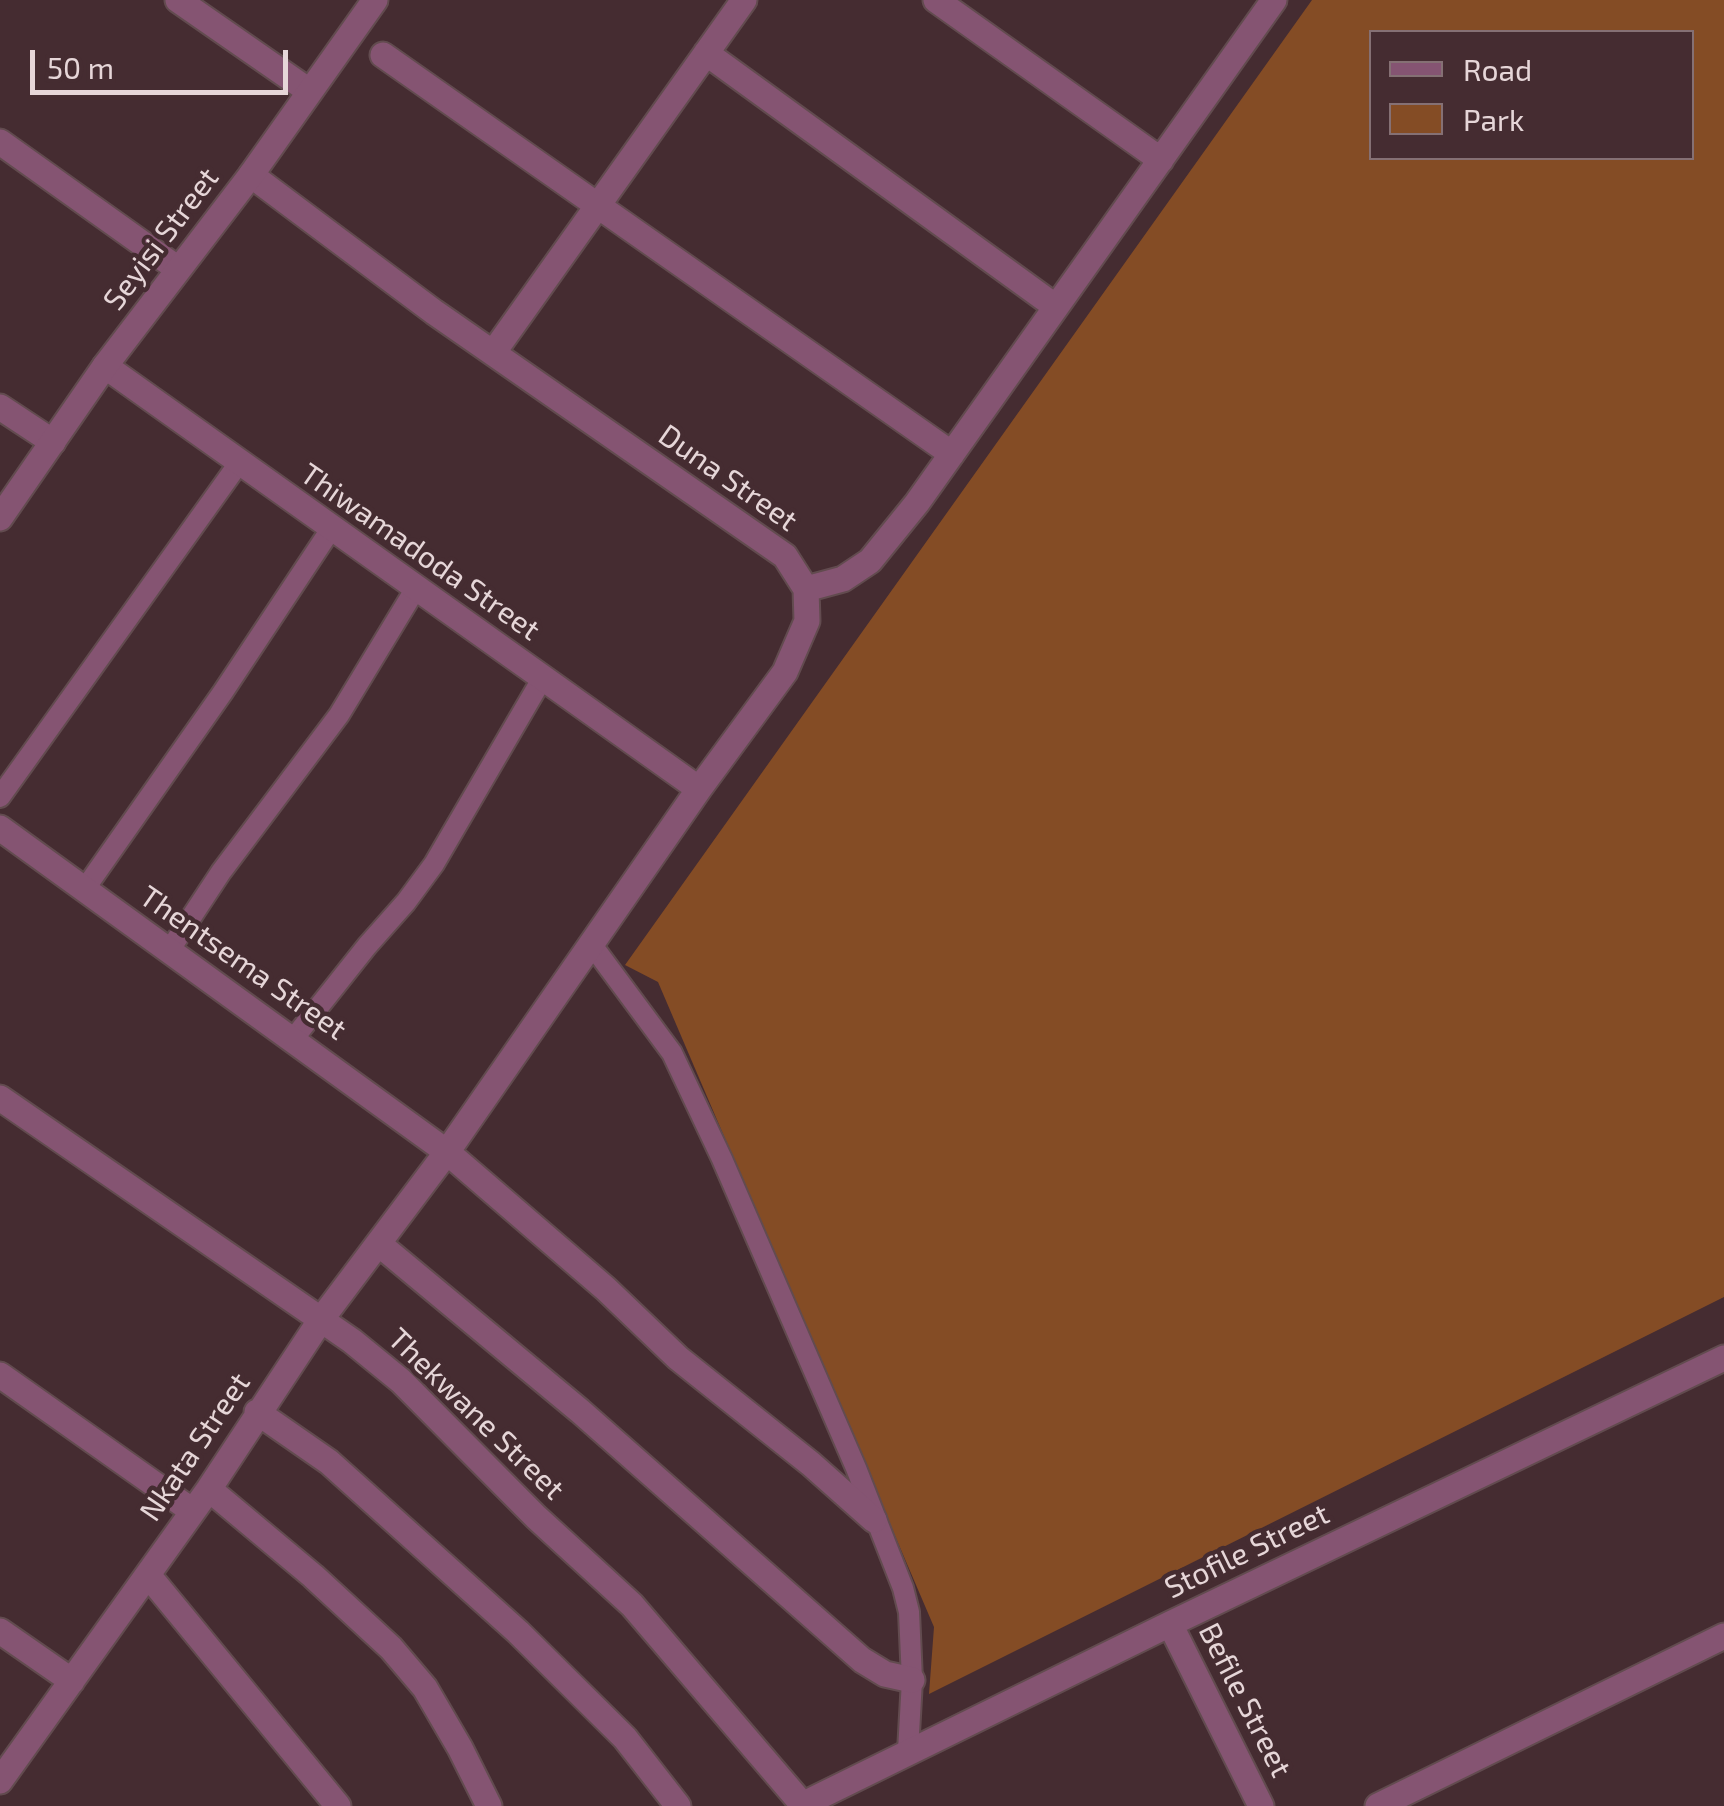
<!DOCTYPE html>
<style>
body{margin:0}
#map{position:relative;width:1724px;height:1806px;overflow:hidden;background:#452c31;font-family:"Exo 2",sans-serif}
canvas{display:block}
.legend{position:absolute;left:1369px;top:30px;width:325px;height:130px;box-sizing:border-box;background:#452c31;border:2px solid #857074;margin:0;padding:12px 18px;list-style:none;font-size:30px;color:#e6d6d8}
.legend li{display:flex;align-items:center;gap:20px;height:50px}
.legend b{width:50px;border:2px solid #857074}
.scale{position:absolute;left:30px;top:50px;width:258px;height:45px;box-sizing:border-box;border:5px solid #e6d6d8;border-top:0;padding-left:12px;font-size:30px;line-height:35px;white-space:nowrap;color:#e6d6d8;-webkit-text-stroke:8px #452c31;paint-order:stroke}
</style>
<div id="map">
<canvas width="1724" height="1806"></canvas>
<ul class="legend">
<li><b style="height:12px;background:#855472"></b>Road</li>
<li><b style="height:28px;background:#844c25"></b>Park</li>
</ul>
<div class="scale">50 m</div>
</div>
<script>
const ctx = document.querySelector('canvas').getContext('2d');
ctx.lineJoin = 'round';
function paint(path, color) {
  ctx.fillStyle = color;
  ctx.fill(path, 'evenodd');
}
function toPath(rows) {
  const path = new Path2D();
  for (const r of rows) {
    path.moveTo(r[0], r[1]);
    for (let i = 2; i < r.length; i += 2) path.lineTo(r[i], r[i + 1]);
  }
  return path;
}
function trace(path, color, width, dash) {
  ctx.strokeStyle = color;
  ctx.lineWidth = width;
  ctx.lineCap = dash ? 'butt' : 'round';
  ctx.setLineDash(dash || []);
  ctx.stroke(path);
}
function write(font, color, halo, rows, align = 'center') {
  ctx.font = font + ' "Exo 2",sans-serif';
  ctx.lineWidth = 9;
  ctx.setLineDash([]);
  ctx.textBaseline = 'middle';
  ctx.strokeStyle = halo;
  ctx.fillStyle = color;
  for (const [text, x, y, turn = 0] of rows) {
    ctx.save();
    ctx.translate(x, y);
    ctx.rotate((+turn || 0) * Math.PI / 180);
    ctx.textAlign = isNaN(turn) ? turn : align;
    if (halo) ctx.strokeText(text, 0, 0);
    ctx.fillText(text, 0, 0);
    ctx.restore();
  }
}
const green = toPath([
 [1312,0,1724,0,1724,1297,929,1694,934,1627,658,982,625,965],
 [1372,32,1692,32,1692,158,1372,158]
]);
const service = toPath([
 [0,797,239,463],
 [84,890,223,692,331,529],
 [592,945,672,1053,722,1159,856,1468,903,1588,909,1612,912,1680,908,1751],
 [169,951,221,872,339,715,416,588],
 [294,1038,367,946,406,902,434,864,542,679]
]);
const minor = toPath([
 [178,0,309,91],
 [936,0,1161,160],
 [706,53,1056,307],
 [383,55,952,454],
 [0,142,178,269],
 [493,353,744,0],
 [105,366,699,789],
 [0,407,53,442],
 [806,589,843,579,870,561,917,503,1274,0],
 [0,828,447,1152,606,1289,678,1358,811,1464,874,1520],
 [0,1098,352,1341,401,1381,536,1517,632,1605,803,1805],
 [379,1244,580,1411,862,1660,885,1674,912,1680],
 [0,1375,191,1510],
 [257,1412,329,1462,518,1632,625,1738,678,1806],
 [209,1489,313,1576,391,1648,425,1688,460,1748,489,1806],
 [148,1575,338,1806],
 [1170,1624,1261,1806],
 [0,1631,72,1681],
 [0,1781,209,1489,320,1321,447,1152,699,789,785,672,807,621,806,589,785,556,434,312,251,175],
 [800,1806,1170,1624,1724,1358],
 [1378,1806,1724,1636]
]);
const tertiary = toPath([
 [0,518,105,366,251,175,375,0]
]);
const streetNames = [
 ["Seyisi Street",161,239,-53],
 ["Duna Street",728,478,35],
 ["Thiwamadoda Street",420,552,35],
 ["Thentsema Street",243,963,35],
 ["Thekwane Street",476,1414,44],
 ["Nkata Street",195,1447,-56],
 ["Stofile Street",1247,1551,-26],
 ["Befile Street",1245,1700,63]
];
paint(green, '#844c25');
trace(service, '#624b4f', 24);
trace(minor, '#624b4f', 29);
trace(tertiary, '#624b4f', 29);
trace(service, '#855472', 20);
trace(minor, '#855472', 25);
trace(tertiary, '#855472', 25);
write('30px', '#e6d6d8', '#452c31', streetNames);
</script>
